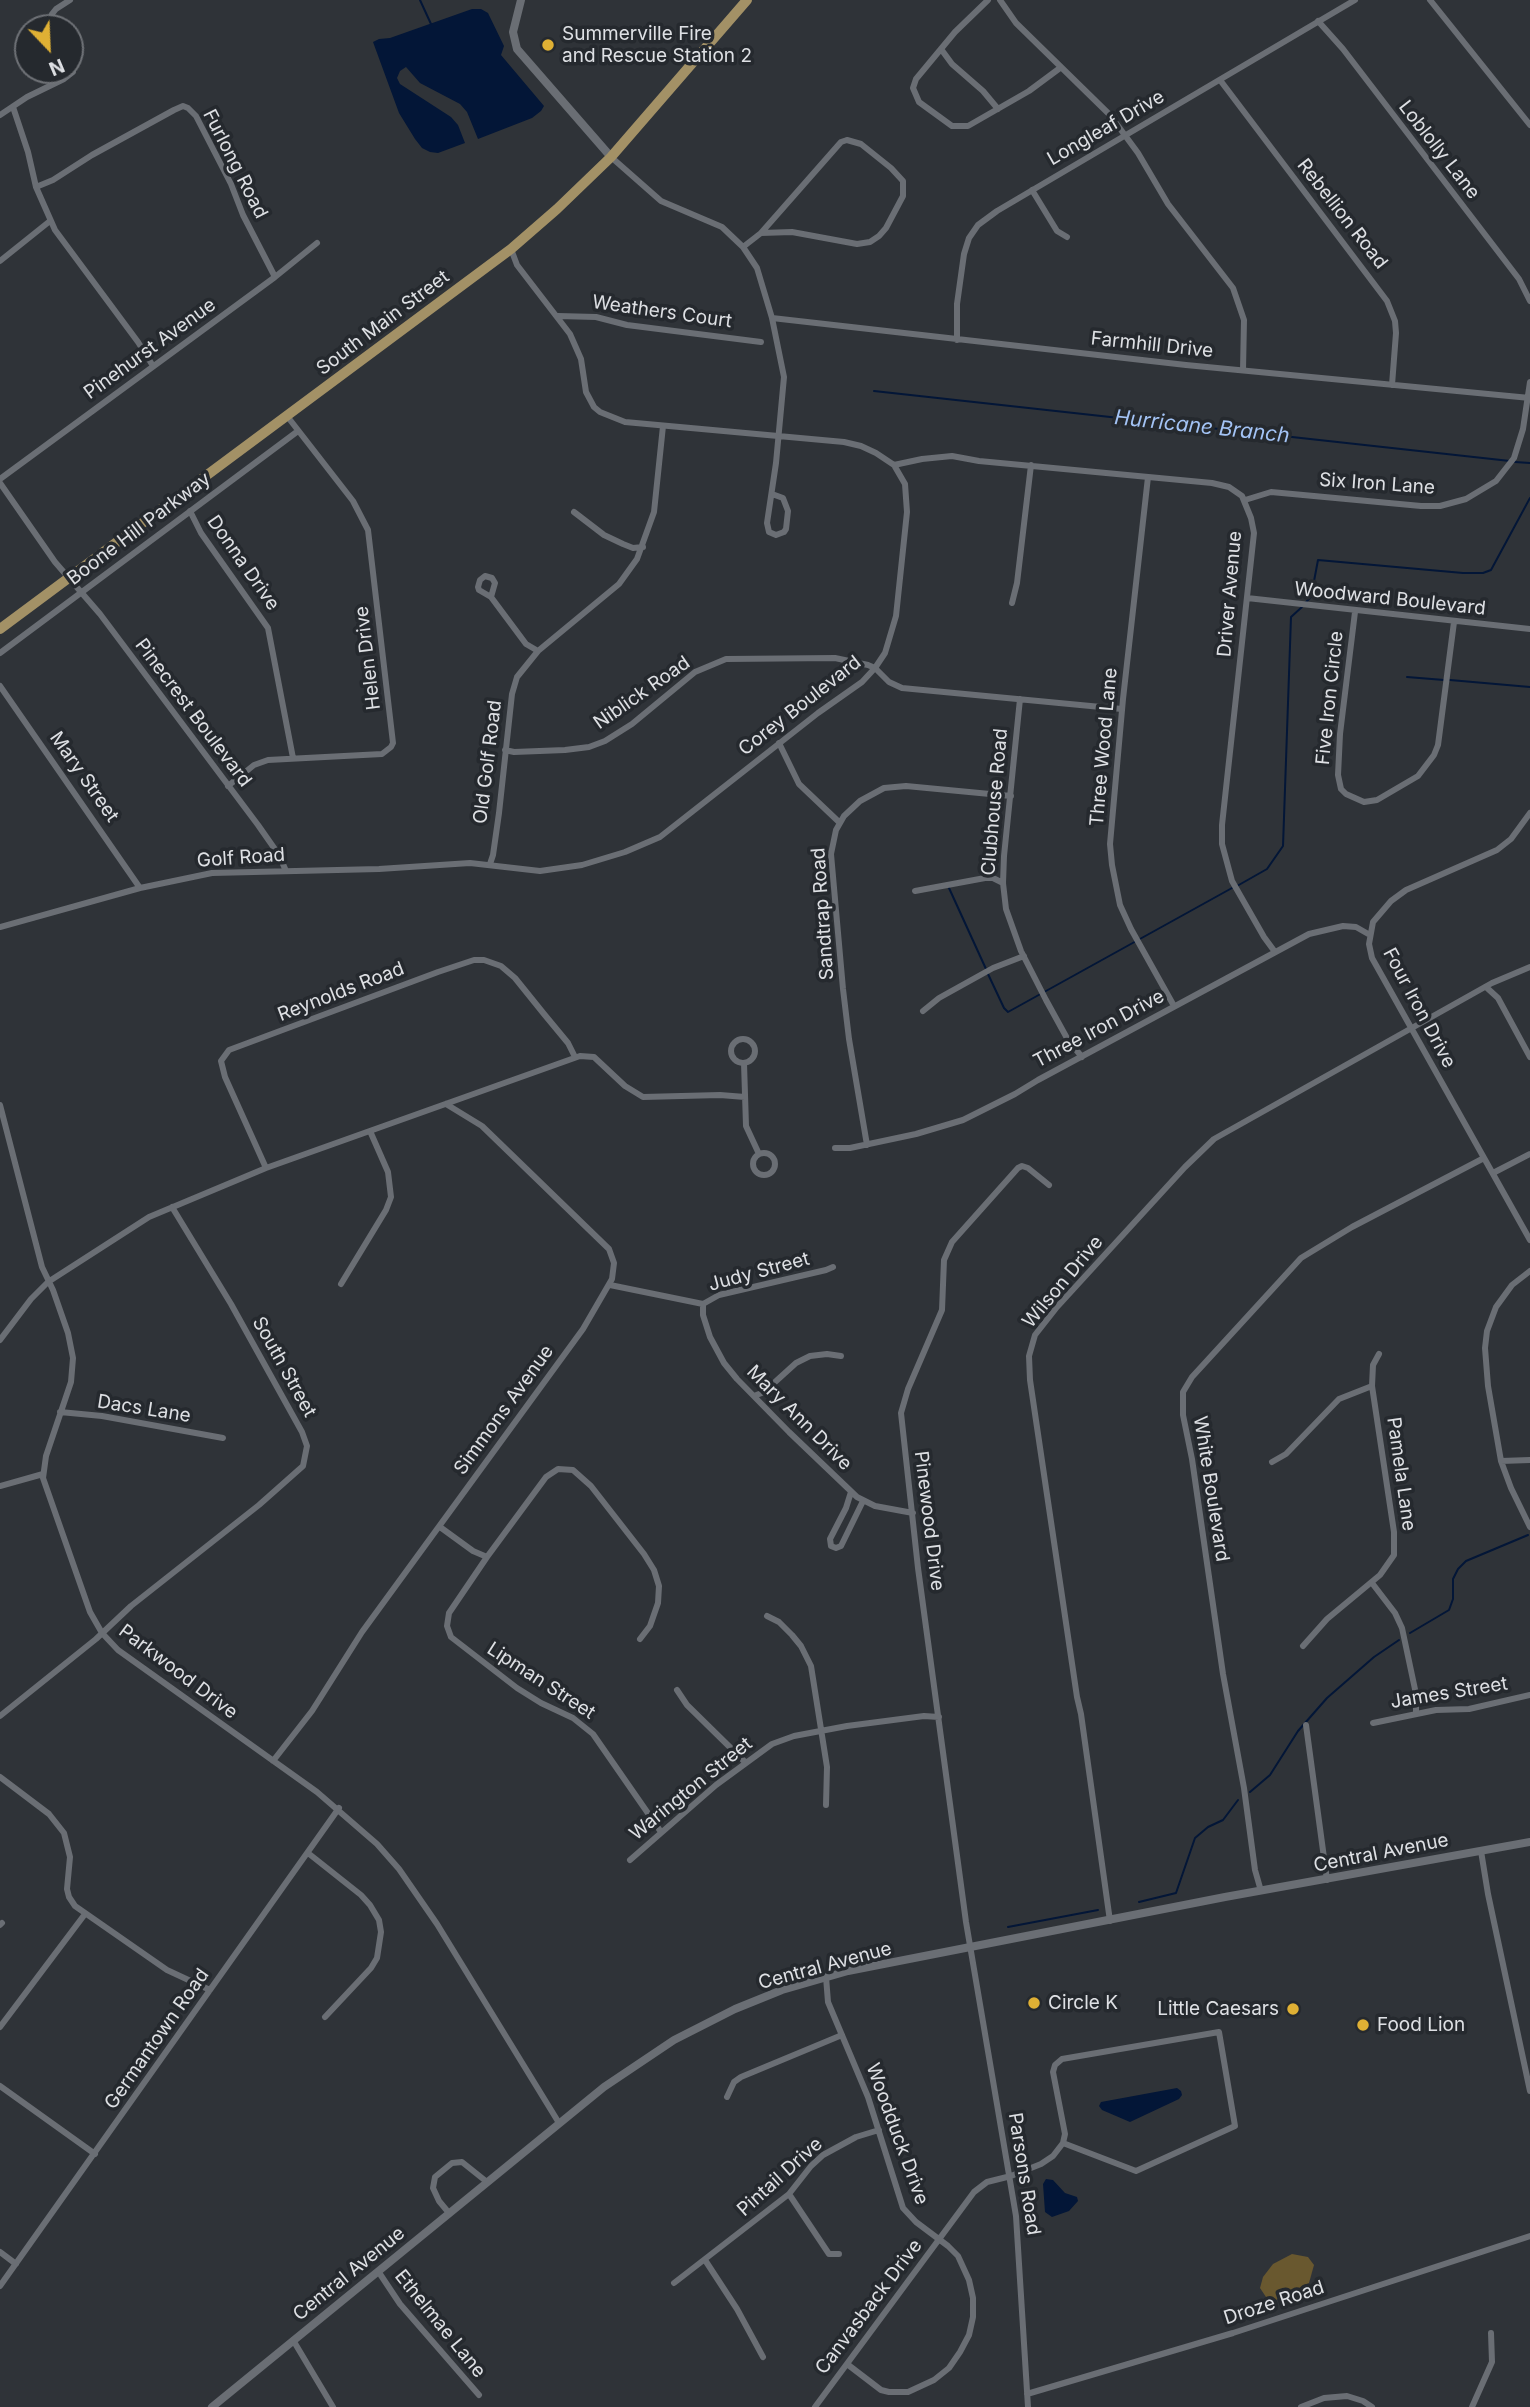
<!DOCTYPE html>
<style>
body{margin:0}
#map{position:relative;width:1530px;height:2407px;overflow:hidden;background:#2f3338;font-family:Inter,sans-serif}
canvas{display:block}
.north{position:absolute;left:14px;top:14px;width:70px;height:70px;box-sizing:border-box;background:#25292e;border:2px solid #6f7277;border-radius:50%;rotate:157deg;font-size:19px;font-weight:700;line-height:28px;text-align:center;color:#dee0e4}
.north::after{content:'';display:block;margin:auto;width:24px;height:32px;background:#dfb034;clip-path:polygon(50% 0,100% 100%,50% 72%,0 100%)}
</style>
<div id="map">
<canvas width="1530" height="2407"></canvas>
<div class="north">N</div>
</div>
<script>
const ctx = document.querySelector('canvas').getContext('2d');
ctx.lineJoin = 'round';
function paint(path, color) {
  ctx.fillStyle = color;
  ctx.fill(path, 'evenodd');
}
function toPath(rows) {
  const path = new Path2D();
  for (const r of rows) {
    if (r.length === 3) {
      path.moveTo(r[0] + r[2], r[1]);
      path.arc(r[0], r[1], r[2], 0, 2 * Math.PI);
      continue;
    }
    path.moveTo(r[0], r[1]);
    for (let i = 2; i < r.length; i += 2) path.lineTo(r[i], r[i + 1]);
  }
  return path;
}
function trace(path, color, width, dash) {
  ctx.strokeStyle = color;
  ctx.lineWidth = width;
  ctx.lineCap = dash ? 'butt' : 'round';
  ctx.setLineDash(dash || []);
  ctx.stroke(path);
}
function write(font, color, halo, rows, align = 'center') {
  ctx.font = font + ' Inter,sans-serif';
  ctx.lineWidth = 7;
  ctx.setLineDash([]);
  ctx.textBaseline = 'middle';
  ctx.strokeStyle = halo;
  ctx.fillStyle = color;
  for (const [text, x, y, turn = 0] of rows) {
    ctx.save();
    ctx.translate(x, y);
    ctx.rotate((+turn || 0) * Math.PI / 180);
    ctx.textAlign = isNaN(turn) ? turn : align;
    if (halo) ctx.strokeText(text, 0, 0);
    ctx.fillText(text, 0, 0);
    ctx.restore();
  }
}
const green = toPath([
 [1292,2254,1308,2257,1314,2265,1309,2283,1274,2301,1266,2297,1260,2288,1263,2277,1273,2264]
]);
const water = toPath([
 [472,9,481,9,488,13,504,46,501,55,544,106,541,111,532,118,478,139,467,112,460,104,420,83,406,67,400,71,397,78,400,84,451,117,458,125,465,143,438,153,430,152,422,148,415,139,399,113,373,42,379,39,390,38],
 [1177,2088,1181,2091,1182,2095,1179,2099,1130,2122,1102,2110,1099,2106,1101,2102],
 [1046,2179,1053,2180,1065,2193,1077,2197,1078,2201,1069,2211,1052,2217,1045,2212,1043,2184]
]);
const stream = toPath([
 [420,0,431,24],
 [874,391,1510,461],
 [1515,462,1530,463],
 [1305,603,1311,597,1318,560,1463,573,1483,573,1491,570,1530,498],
 [1407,677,1444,680],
 [1450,680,1530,687],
 [1237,886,1267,869,1283,846,1291,617,1302,607],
 [949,888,986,969],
 [988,974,1004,1008,1008,1012,1232,888],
 [1410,1633,1449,1610,1453,1599,1453,1579,1458,1569,1466,1561,1528,1535],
 [1250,1792,1270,1775,1298,1731,1327,1698,1374,1657,1399,1640],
 [1139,1902,1176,1893,1195,1838,1208,1827,1223,1820,1238,1800],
 [1008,1927,1098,1910]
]);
const minor = toPath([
 [988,0,955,32,916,79,913,88,919,102,952,126,968,126,1029,91,1060,68],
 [1000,0,1016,23,1110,115,1138,153,1168,204,1233,288,1244,320,1243,370],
 [1430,0,1530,125],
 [1318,21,1343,49,1519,279,1530,301],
 [53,28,50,19,52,14,56,9,70,0],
 [941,49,952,64,983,91,998,109],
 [1220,80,1387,301,1395,321,1396,333,1392,385],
 [13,107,28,152,36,187,55,230,138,342,153,366],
 [0,115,27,97,64,79,73,72,70,57],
 [847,140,861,144,891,168,903,181,903,196,886,228,879,236,870,242,857,244,792,232,761,233,841,142,847,140],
 [611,157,661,201,722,227,743,247,757,268,772,318,784,377,776,463,767,523,769,532,776,535,784,532,786,529,788,511,783,498,772,494],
 [36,187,53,180,92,155,174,110,183,106,188,108,196,116,231,184,243,215,275,277],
 [1032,190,1057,231,1067,237],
 [743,247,761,233],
 [0,261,50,221],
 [558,316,596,317,627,325,761,342],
 [772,318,1186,365,1530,398],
 [957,340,957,304,964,254,969,238,978,225,997,211,1355,0],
 [894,465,922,459,952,456,979,461,1212,483,1229,487,1242,496,1251,518,1254,533,1222,825,1222,844,1232,881,1264,937,1275,952],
 [1148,477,1123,699,1110,844,1112,865,1120,905,1131,929,1174,1006],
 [0,479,275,277,317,243],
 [0,483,55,562,100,614,258,825,279,855,286,871],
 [1245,500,1271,492,1421,506,1440,506,1466,499,1496,481,1514,458,1523,429,1530,382],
 [190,511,201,533,268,628,293,758],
 [574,512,604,535,623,544,633,548,643,547],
 [491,597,479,590,478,587,480,580,485,576,492,578,495,583,491,597,526,644,538,651],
 [1247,598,1530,629],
 [1012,603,1017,583,1031,465],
 [1355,612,1340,734,1338,775,1341,789,1346,794,1364,802,1377,800,1418,776,1434,755,1438,745,1454,622],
 [0,653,298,431],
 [0,686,140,888],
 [1020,699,1004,856,1003,883,1006,909,1021,951,1046,1000,1068,1040,1082,1057],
 [779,743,799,784,840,823],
 [505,750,514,752,565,750,589,747,605,741,632,724,695,672,726,659,835,658,868,665,875,668,889,682,902,688,1122,709],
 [228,786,254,765,268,760,382,754,391,747,393,743,368,530,353,501,287,416],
 [1530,813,1511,839,1497,850,1406,890,1391,901,1373,922,1369,944,1372,958,1530,1240],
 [490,864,493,855,499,813,512,694,517,677,538,651,619,584,637,559,654,512,663,426],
 [915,891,985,878,993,878,1003,883],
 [0,927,140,888,212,873,379,869,470,863,540,871,582,865,625,852,660,837,818,713,862,682,875,668,885,653,896,616,907,512,905,484,894,465,876,453,861,446,844,442,625,422,600,412,594,407,586,392,581,359,570,334,517,265,511,249],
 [1486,987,1498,998,1530,1057],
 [923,1011,939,998,993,968,1024,956],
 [743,1051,12],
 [744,1063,746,1126,759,1154],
 [0,1105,42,1267,53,1290,68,1333,73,1358,71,1382,46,1456,43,1478,90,1612,102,1633,118,1650,317,1792,377,1844,399,1869,437,1924,559,2123],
 [867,1145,849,1039,843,989,831,854,836,830,844,816,860,801,884,788,906,786,1011,796],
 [835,1148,850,1148,916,1134,963,1120,1015,1094,1038,1080,1309,934,1343,926,1356,927,1370,935],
 [764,1164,11],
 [266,1168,225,1077,221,1061,229,1050,438,972,474,960,484,960,501,966,515,978,544,1014,568,1043,575,1057],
 [1493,1173,1530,1154],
 [1530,1271,1512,1285,1496,1307,1487,1331,1485,1348,1488,1386,1501,1461,1511,1488,1530,1527],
 [341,1284,386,1210,391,1197,388,1172,370,1131],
 [610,1285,703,1304,719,1295,826,1270,833,1267],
 [703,1304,703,1315,710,1337,724,1363,737,1379,789,1432,857,1497,875,1506,913,1513],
 [0,1340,31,1299,48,1282,149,1217,266,1168,580,1056,594,1057,625,1086,643,1097,720,1095,745,1097],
 [754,1396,764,1392,796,1363,810,1356,827,1354,841,1356],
 [60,1412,102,1416,223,1438],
 [1501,1461,1530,1460],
 [1272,1462,1286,1454,1339,1399,1372,1386],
 [0,1486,43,1474],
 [851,1492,846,1508,830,1539,831,1546,836,1548,841,1546,863,1501],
 [440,1527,473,1551,487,1557,546,1477,558,1469,573,1470,591,1486,644,1554,654,1570,659,1586,658,1603,650,1626,640,1639],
 [487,1557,449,1613,447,1626,451,1637,517,1688,541,1703,573,1718,593,1734,661,1832],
 [1372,1583,1395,1613,1402,1628,1416,1694,1416,1713],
 [767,1616,779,1622,792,1635,801,1646,811,1666,827,1767,826,1805],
 [1303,1646,1327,1619,1380,1575,1394,1555,1394,1532,1372,1386,1373,1365,1379,1354],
 [677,1690,687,1705,745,1762],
 [0,1716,96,1639,131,1606,259,1505,303,1466,307,1446,302,1432,231,1304,172,1207],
 [1373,1723,1436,1710,1469,1709,1530,1695],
 [1306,1725,1327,1880],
 [273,1761,312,1711,362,1632,583,1329,612,1279,614,1263,609,1249,482,1126,446,1104],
 [0,1777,49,1814,64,1833,70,1857,67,1889,69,1897,75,1906,167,1970,210,1990],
 [1481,1851,1488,1894,1530,2091],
 [308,1853,361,1895,370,1905,379,1920,381,1932,377,1958,371,1968,325,2017],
 [630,1860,716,1785,772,1744,794,1736,847,1726,924,1716,939,1717],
 [1261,1891,1255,1870,1244,1788,1223,1674,1192,1459,1183,1415,1183,1392,1192,1377,1301,1258,1352,1227,1484,1158],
 [1110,1921,1081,1714,1077,1697,1030,1380,1029,1356,1035,1335,1057,1307,1185,1167,1214,1139,1492,983,1530,967],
 [0,1925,2,1923],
 [826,1977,828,2002,868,2097,903,2208,916,2222,948,2246,958,2256,969,2280,973,2298,973,2317,969,2335,960,2352,949,2368,934,2380,908,2392,889,2392,881,2390,847,2364],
 [0,2027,85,1914],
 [0,2086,95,2154],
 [727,2097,734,2082,741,2077,842,2035],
 [789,2194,829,2254,839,2254],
 [449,2213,439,2201,433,2188,435,2177,452,2163,462,2162,487,2182],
 [0,2252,16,2264],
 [705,2260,737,2309,763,2357],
 [378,2271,400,2304,479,2395],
 [674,2283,789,2194,811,2166,823,2155,856,2137,879,2130],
 [0,2286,339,1808],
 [293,2340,333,2407],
 [1027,2394,1233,2333,1530,2236],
 [815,2407,974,2192,987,2182,1011,2176,1041,2164,1053,2156,1063,2143,1065,2134,1053,2072,1055,2065,1062,2059,1219,2032,1235,2126,1136,2171,1063,2143],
 [1028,2407,1016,2216,966,1922,918,1568,901,1413,908,1389,942,1310,944,1260,952,1242,1018,1168,1022,1166,1028,1168,1049,1185],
 [1301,2407,1324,2398,1347,2396,1363,2401,1372,2407],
 [1472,2407,1492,2362,1491,2333]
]);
const tertiary = toPath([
 [521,0,513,32,517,49,611,157],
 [212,2407,604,2087,674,2040,735,2009,782,1990,848,1971,1225,1897,1530,1842]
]);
const primary = toPath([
 [0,629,511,249,557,209,611,157,747,0]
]);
const markers = [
 [548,45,7,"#dfb034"],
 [1034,2003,7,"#dfb034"],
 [1293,2009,7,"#dfb034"],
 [1363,2025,7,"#dfb034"]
];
const poiNames = [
 ["Summerville Fire",562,34],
 ["and Rescue Station 2",562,56],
 ["Circle K",1048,2003],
 ["Little Caesars",1279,2009,"right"],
 ["Food Lion",1377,2025]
];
const streetNames = [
 ["Longleaf Drive",1106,128,-30],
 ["Loblolly Lane",1439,150,52],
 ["Furlong Road",235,164,63],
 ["Rebellion Road",1342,214,52],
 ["Weathers Court",662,312,8],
 ["South Main Street",383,323,-37],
 ["Farmhill Drive",1152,345,6],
 ["Pinehurst Avenue",150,349,-36],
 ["Six Iron Lane",1377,484,4],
 ["Boone Hill Parkway",139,529,-37],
 ["Donna Drive",243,563,55],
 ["Driver Avenue",1230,594,-85],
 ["Woodward Boulevard",1390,599,6],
 ["Helen Drive",368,658,-97],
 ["Niblick Road",642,693,-35],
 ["Five Iron Circle",1330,698,-84],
 ["Corey Boulevard",800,706,-38],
 ["Pinecrest Boulevard",193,713,53],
 ["Three Wood Lane",1104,747,-85],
 ["Old Golf Road",488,762,-83],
 ["Mary Street",84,777,55],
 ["Clubhouse Road",995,802,-85],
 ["Golf Road",241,858,-4],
 ["Sandtrap Road",823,914,-94],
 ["Reynolds Road",341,992,-21],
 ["Four Iron Drive",1419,1008,62],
 ["Three Iron Drive",1099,1029,-28],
 ["Judy Street",759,1272,-15],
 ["Wilson Drive",1063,1282,-50],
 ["South Street",284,1367,61],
 ["Dacs Lane",144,1409,9],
 ["Simmons Avenue",504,1410,-54],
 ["Mary Ann Drive",799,1418,45],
 ["Pamela Lane",1401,1474,82],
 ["White Boulevard",1211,1489,81],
 ["Pinewood Drive",929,1521,83],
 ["Parkwood Drive",178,1672,37],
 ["Lipman Street",541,1681,33],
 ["James Street",1449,1693,-9],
 ["Warington Street",691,1789,-39],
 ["Central Avenue",1381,1853,-11],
 ["Central Avenue",825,1966,-15],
 ["Germantown Road",157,2039,-55],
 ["Woodduck Drive",897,2134,70],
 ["Parsons Road",1024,2174,81],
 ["Pintail Drive",780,2177,-42],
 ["Central Avenue",349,2274,-39],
 ["Droze Road",1274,2303,-18],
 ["Canvasback Drive",869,2307,-53],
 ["Ethelmae Lane",440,2324,51]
];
const waterNames = [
 ["Hurricane Branch",1202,427,6]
];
paint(green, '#69582f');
paint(water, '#031637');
trace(stream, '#031637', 2);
trace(minor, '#6a6e74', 6);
trace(tertiary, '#6a6e74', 8);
trace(primary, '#a39166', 10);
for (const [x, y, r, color] of markers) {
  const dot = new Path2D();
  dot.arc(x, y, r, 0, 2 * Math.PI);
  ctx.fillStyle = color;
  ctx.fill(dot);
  trace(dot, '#25292e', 2.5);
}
write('19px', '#dee0e4', '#25292e', poiNames, 'left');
write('19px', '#dee0e4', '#25292e', streetNames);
write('italic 21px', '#a3c3f5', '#25292e', waterNames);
</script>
